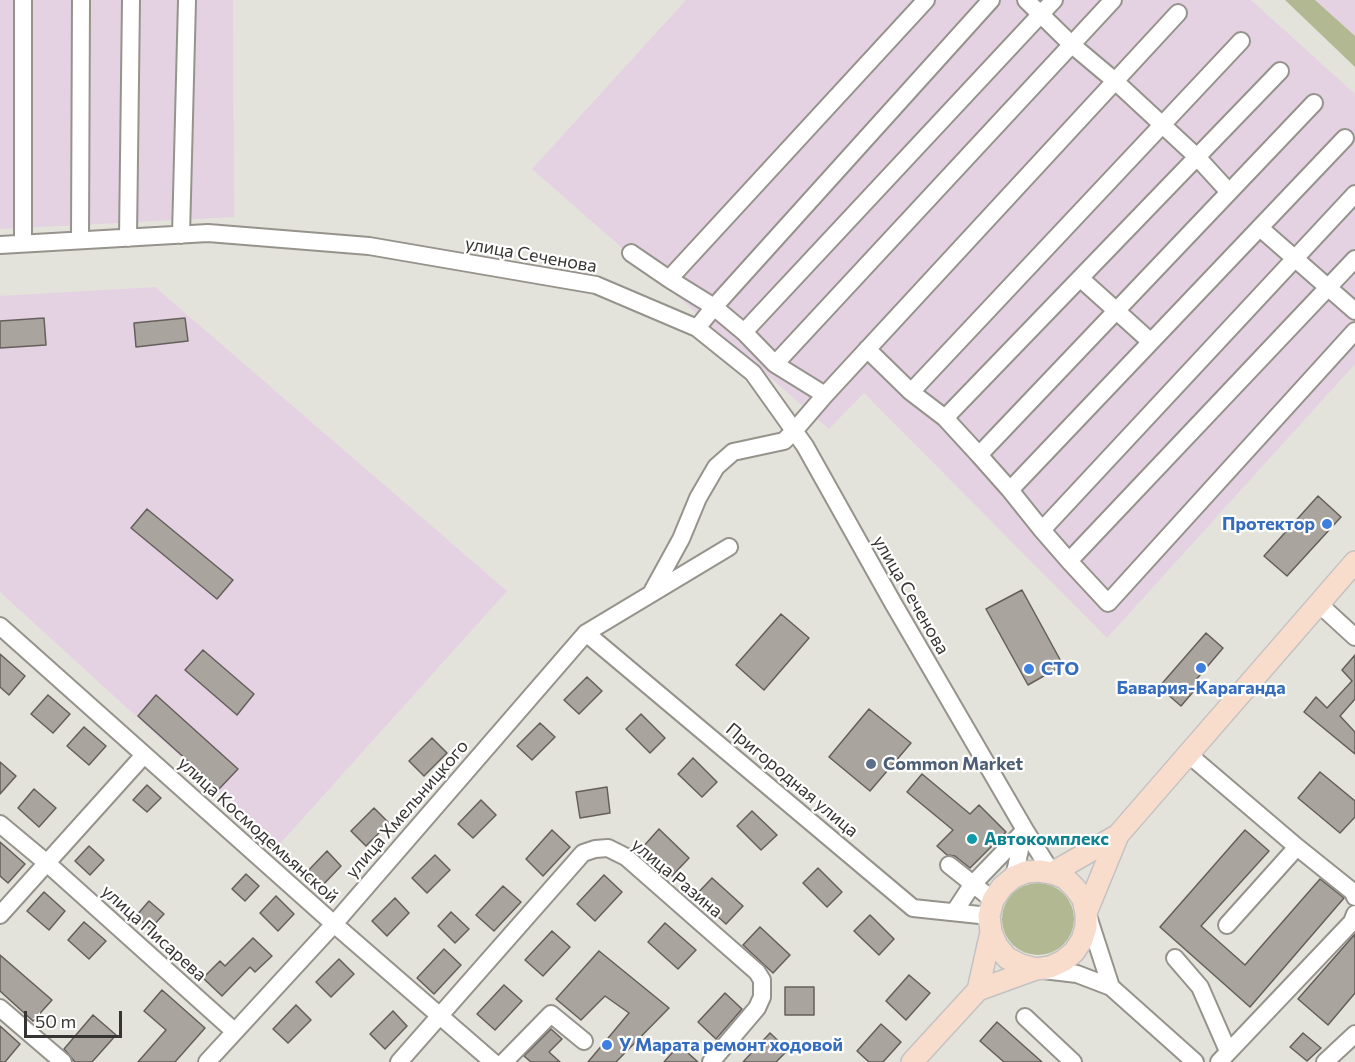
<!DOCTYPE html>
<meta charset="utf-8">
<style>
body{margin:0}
#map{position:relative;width:1355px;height:1062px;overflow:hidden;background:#e4e3db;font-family:Commissioner,sans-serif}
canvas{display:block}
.scale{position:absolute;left:24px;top:1011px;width:98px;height:27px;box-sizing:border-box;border:3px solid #363533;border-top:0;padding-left:8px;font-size:18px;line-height:21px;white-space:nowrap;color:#363533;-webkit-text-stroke:4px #fff;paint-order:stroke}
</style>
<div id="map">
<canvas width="1355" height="1062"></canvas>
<div class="scale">50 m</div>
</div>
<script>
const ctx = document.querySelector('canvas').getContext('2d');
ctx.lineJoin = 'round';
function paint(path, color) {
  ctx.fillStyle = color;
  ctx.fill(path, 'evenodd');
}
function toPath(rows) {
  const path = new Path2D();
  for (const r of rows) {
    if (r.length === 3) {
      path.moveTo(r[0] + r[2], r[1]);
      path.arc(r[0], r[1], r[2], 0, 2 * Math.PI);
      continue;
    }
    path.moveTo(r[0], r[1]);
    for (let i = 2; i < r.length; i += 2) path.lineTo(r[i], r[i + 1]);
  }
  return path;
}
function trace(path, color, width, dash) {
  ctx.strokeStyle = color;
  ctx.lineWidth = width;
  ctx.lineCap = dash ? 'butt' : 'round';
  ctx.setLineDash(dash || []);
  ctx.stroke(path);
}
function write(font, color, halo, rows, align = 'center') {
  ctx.font = font + ' Commissioner,sans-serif';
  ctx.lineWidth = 4.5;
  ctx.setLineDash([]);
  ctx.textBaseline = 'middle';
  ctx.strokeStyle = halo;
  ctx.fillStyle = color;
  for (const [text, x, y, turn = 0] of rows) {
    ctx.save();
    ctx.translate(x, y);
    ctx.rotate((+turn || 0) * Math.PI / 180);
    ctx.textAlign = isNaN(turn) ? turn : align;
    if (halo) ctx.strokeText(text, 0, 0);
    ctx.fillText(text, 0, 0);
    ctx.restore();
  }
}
const industrial = toPath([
 [0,0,233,0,234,217,0,229],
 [686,0,1251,0,1355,94,1355,364,1107,638,864,393,829,429,532,169],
 [1315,0,1355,0,1355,36],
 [155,287,507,591,278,846,0,592,0,296]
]);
const green = toPath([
 [1285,0,1315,0,1355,36,1355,67],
 [1038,919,36]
]);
const building = toPath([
 [44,318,46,345,0,348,0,321,44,318],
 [185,318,188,341,136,347,134,323,185,318],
 [1318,496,1341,517,1287,576,1264,556,1318,496],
 [147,509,233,580,217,599,131,528,147,509],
 [1022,590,1063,665,1028,685,986,609,1022,590],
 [781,614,809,638,764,690,736,665,781,614],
 [1206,633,1223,648,1195,681,1199,685,1181,706,1159,687,1206,633],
 [203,650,254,694,237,715,185,670,203,650],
 [0,654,25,676,9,695,0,687,0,654],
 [1355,655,1355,699,1340,716,1355,732,1355,754,1304,712,1316,697,1327,708,1352,681,1342,670,1355,655],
 [587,677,602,691,579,714,564,700,587,677],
 [48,695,70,714,53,733,31,714,48,695],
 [156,695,238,769,219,789,138,716,156,695],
 [869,709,911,743,870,791,829,757,869,709],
 [641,714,665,738,650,753,626,729,641,714],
 [540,723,555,737,532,760,517,746,540,723],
 [84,727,106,746,89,765,67,746,84,727],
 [432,738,447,753,424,776,409,761,432,738],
 [693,758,717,782,702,797,678,774,693,758],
 [0,762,16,776,0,794,0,762],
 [1320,772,1355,801,1355,817,1340,833,1298,798,1320,772],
 [922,774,970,814,979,805,1006,832,970,868,955,856,947,855,937,846,953,830,907,792,922,774],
 [147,785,161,798,147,812,133,800,147,785],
 [607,787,610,813,580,818,576,792,607,787],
 [34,789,56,808,39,827,18,808,34,789],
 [481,800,496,815,473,838,458,824,481,800],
 [374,808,389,823,366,846,351,831,374,808],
 [752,811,777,835,761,850,737,826,752,811],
 [659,829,689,858,672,876,642,848,659,829],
 [552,830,570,847,543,876,526,859,552,830],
 [1245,830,1269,851,1201,926,1245,965,1320,879,1344,898,1250,1007,1160,927,1245,830],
 [0,842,25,864,8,883,0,876,0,842],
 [89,846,104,860,90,875,75,861,89,846],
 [327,851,341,866,319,889,304,875,327,851],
 [435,855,450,870,427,893,412,878,435,855],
 [818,868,842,892,827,907,803,883,818,868],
 [246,874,259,886,245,901,232,889,246,874],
 [604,875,622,892,595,921,577,904,604,875],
 [712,878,743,906,726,924,695,896,712,878],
 [503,886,521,902,494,931,476,915,503,886],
 [44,892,65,911,49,930,27,911,44,892],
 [276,896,294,914,278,931,260,913,276,896],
 [395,898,409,913,387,936,372,921,395,898],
 [149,901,164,914,150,929,136,916,149,901],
 [451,912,469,929,455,943,438,926,451,912],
 [870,915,894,939,879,955,854,931,870,915],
 [84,922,106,941,89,959,68,940,84,922],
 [665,923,696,950,678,969,648,942,665,923],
 [760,927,790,955,773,973,743,945,760,927],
 [552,931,570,947,543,976,525,960,552,931],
 [1355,934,1355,993,1328,1025,1298,999,1355,934],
 [253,938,272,956,255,972,250,967,222,996,203,978,220,961,225,966,253,938],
 [444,949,461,965,434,994,417,978,444,949],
 [599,951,669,1008,616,1062,588,1062,629,1013,605,996,581,1020,556,999,599,951],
 [0,955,52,1000,33,1021,0,991,0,955],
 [339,959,354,974,331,997,316,982,339,959],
 [909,975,930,993,906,1020,886,1001,909,975],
 [504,985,522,1001,495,1030,477,1014,504,985],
 [785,987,814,987,814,1015,785,1015,785,987],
 [162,990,205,1028,175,1062,138,1062,166,1030,144,1011,162,990],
 [725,993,742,1009,716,1039,698,1022,725,993],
 [296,1005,311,1020,288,1043,273,1029,296,1005],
 [393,1011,407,1026,385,1049,370,1034,393,1011],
 [93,1015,116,1035,92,1062,75,1062,64,1049,93,1015],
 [997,1022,1042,1062,1004,1062,980,1041,997,1022],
 [881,1024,901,1042,883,1062,869,1062,857,1051,881,1024],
 [0,1026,20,1044,5,1062,0,1062,0,1026],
 [551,1029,562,1039,549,1052,560,1062,531,1062,524,1056,551,1029],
 [770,1033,788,1050,776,1062,743,1062,770,1033],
 [1303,1033,1321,1048,1307,1061,1290,1047,1303,1033],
 [679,1045,698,1062,664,1062,679,1045]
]);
const minor = toPath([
 [23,0,23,243],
 [1026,0,1071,44,1115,81,1197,157,1229,192],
 [1260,228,1355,311],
 [181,235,187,0],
 [128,238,131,0],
 [80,240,81,0],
 [0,245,208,233,369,246,596,285,697,328,753,373,805,446,893,603,1025,830,1052,873],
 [631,253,669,279,926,0],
 [1080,278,1151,342],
 [669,279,714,307,991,0],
 [697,328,714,307,744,332,1054,0],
 [744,332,775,364,1113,0],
 [867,349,911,392,1241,41],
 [775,364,825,395,1178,13],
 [911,392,945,418,1280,71],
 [945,418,979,455,1314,103],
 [979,455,1010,490,1345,138],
 [1010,490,1042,530,1355,194],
 [1042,530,1069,561,1355,259],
 [1069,561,1108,603,1355,331],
 [653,590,681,539,698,498,716,467,733,452,784,441,794,431,825,395],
 [1319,604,1355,637],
 [0,626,334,924,493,1062],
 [586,633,913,908,989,916],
 [1188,754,1297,847,1227,925],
 [0,824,48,864,234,1031],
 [1297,847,1353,892,1355,897],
 [949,865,993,900],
 [1014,877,1024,831],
 [955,911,972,885,1025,830],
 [0,915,144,755],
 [1088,916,1111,987],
 [1175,958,1200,987,1228,1051],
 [1043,970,1077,974,1111,987,1195,1062],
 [0,1008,63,1062],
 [1025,1017,1073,1062],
 [207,1062,334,924,586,633,729,547],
 [399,1062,583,853,595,849,608,848,626,857,757,972,762,980,762,997,757,1008,711,1062],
 [504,1062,551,1014,584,1041],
 [1219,1062,1352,922,1355,914],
 [1325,1062,1355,1034]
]);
const major = toPath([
 [1052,873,1065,878,1075,888,1083,899,1086,913,1086,927,1082,940,1074,952,1063,961,1050,967,1036,969,1021,965,1007,958,997,946,991,932,989,916,993,900,1002,887,1014,877,1026,872,1039,871,1052,873,1118,835,1355,562],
 [1086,913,1118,835],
 [978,990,991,932],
 [912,1062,978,990,1036,969]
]);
const markers = [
 [1327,524,6,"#3f7fe0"],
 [1201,668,6,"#3f7fe0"],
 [1029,669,6,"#3f7fe0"],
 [871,764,6,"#5c6f8a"],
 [972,839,6,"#0f9aa8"],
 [607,1045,6,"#3f7fe0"]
];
const streetNames = [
 ["улица Сеченова",531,255,10],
 ["улица Сеченова",911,595,60],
 ["Пригородная улица",792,780,40],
 ["улица Хмельницкого",407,809,-49],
 ["улица Космодемьянской",258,830,42],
 ["улица Разина",677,878,40],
 ["улица Писарева",154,933,42]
];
const shopNames = [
 ["Протектор",1315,524,"right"],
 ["СТО",1041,669],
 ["Бавария-Караганда",1201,688,"center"],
 ["У Марата ремонт ходовой",619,1045]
];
const serviceNames = [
 ["Common Market",883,764]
];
const cultureNames = [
 ["Автокомплекс",984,839]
];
paint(industrial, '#e4d2e3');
paint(green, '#b2b992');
paint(building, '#aaa49f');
trace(building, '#655f5b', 1.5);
trace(minor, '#95938c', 20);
trace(major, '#c3c2c2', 24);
trace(minor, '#fff', 16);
trace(major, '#f8dccc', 21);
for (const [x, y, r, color] of markers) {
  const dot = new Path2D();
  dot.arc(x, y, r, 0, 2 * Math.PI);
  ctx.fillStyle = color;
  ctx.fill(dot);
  trace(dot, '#fff', 2);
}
write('18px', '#363533', '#fff', streetNames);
write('bold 18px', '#366cbe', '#fff', shopNames, 'left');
write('bold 18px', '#4e5e75', '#fff', serviceNames, 'left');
write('bold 18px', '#0d838f', '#fff', cultureNames, 'left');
</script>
